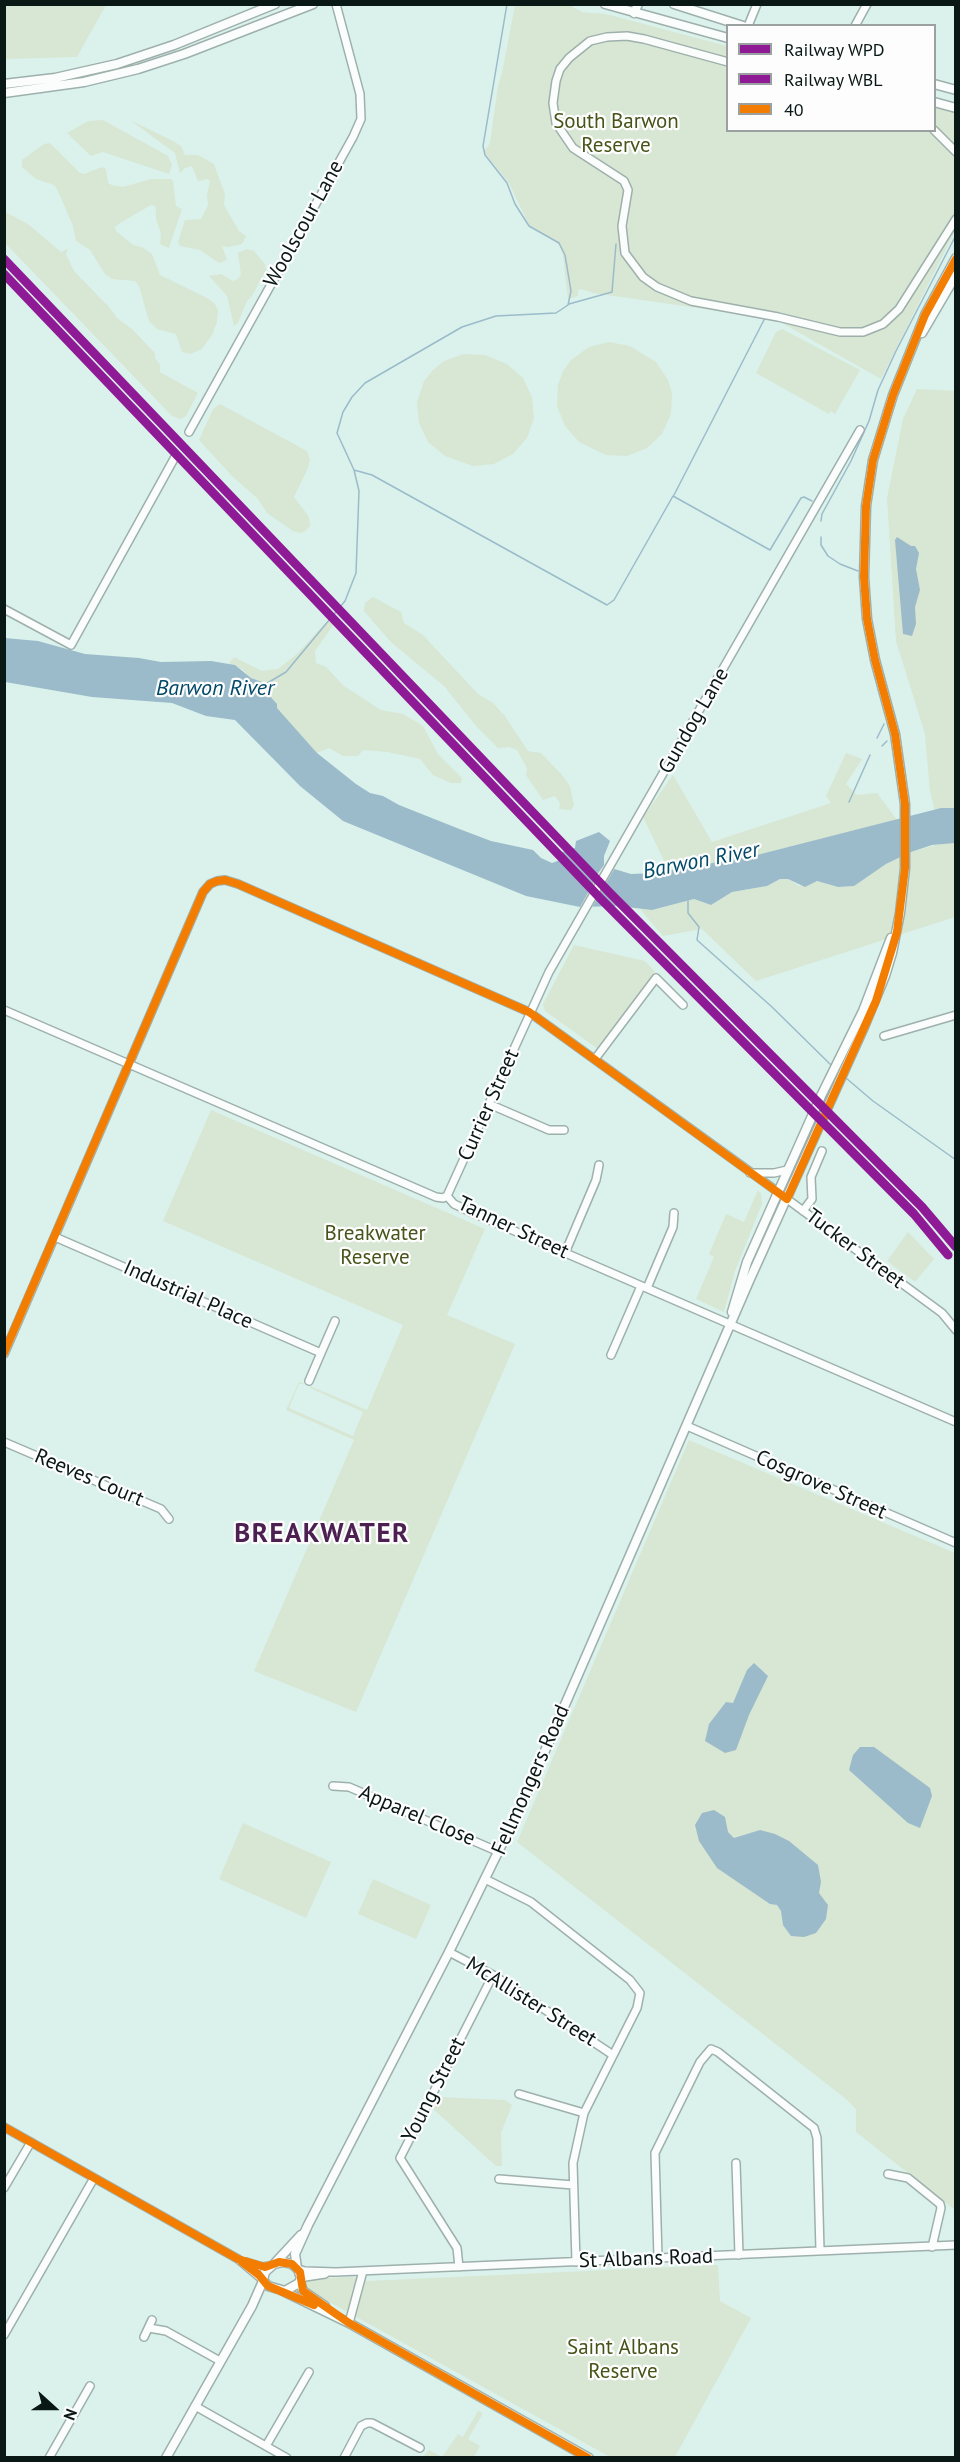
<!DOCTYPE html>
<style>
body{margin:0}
#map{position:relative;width:960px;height:2462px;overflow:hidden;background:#dbf2ec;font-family:"PT Sans",sans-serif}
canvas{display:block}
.frame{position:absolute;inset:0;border:6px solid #091815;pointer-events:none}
.legend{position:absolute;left:726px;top:24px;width:210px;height:108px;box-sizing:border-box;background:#fdfdfd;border:2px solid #9ba1a0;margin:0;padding:8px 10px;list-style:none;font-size:18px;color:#091815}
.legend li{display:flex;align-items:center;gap:12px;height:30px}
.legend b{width:30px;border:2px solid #9ba1a0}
.north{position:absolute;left:24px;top:2378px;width:60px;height:60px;-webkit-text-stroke:4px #fdfdfd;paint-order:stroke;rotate:111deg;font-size:16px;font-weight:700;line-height:24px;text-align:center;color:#091815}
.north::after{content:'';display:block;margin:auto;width:21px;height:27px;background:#091815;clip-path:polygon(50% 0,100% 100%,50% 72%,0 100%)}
</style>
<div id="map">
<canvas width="960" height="2462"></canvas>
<div class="frame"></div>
<ul class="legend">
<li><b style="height:8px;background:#8f1a95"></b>Railway WPD</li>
<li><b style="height:8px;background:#8f1a95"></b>Railway WBL</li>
<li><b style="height:8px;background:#f37d01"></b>40</li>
</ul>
<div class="north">N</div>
</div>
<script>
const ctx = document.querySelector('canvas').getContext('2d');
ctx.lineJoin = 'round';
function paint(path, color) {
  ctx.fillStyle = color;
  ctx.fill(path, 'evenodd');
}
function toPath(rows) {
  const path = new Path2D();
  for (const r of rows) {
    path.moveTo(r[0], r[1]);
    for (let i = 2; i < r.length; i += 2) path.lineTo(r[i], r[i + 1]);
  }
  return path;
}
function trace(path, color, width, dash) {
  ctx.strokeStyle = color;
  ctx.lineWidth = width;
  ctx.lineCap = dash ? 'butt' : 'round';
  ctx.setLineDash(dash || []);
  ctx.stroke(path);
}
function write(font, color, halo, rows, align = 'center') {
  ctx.font = font + ' "PT Sans",sans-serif';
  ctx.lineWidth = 4.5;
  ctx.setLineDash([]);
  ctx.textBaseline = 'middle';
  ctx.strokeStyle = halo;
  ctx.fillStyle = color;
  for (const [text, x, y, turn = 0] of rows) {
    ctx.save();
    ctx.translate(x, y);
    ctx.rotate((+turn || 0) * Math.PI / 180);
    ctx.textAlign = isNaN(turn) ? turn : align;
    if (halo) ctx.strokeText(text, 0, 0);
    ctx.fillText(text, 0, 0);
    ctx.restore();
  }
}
const green = toPath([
 [4,5,5,4,106,5,77,57,5,59],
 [515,5,569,5,582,12,606,14,727,46,728,130,934,130,935,107,955,113,955,231,881,379,775,319,593,293,581,289,578,290,578,296,568,299,563,255,558,243,529,225,509,183,484,152,490,143,498,86,502,73],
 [103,120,168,156,172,165,169,174,103,152,91,156,67,133,88,121],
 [130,120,173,141,181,146,185,155,198,155,214,164,225,194,224,205,239,231,246,236,242,244,229,247,222,246,227,260,219,263,200,250,180,246,178,242,185,220,201,219,208,205,207,195,210,181,208,179,198,181,192,166,185,168,180,173,175,153],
 [50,143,80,173,84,174,102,167,106,169,108,183,112,185,123,187,151,179,171,179,173,181,176,206,182,209,169,248,160,244,161,234,156,219,156,211,155,206,151,205,120,223,115,227,116,231,133,245,142,247,152,254,160,275,209,299,215,304,218,310,217,322,212,335,202,349,191,354,182,352,176,334,157,329,149,321,139,286,135,281,112,279,105,274,90,250,76,241,73,226,57,189,54,185,36,179,22,167,22,160,44,144],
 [5,212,28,224,61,252,68,249,66,254,74,271,109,307,117,318,132,329,155,353,155,358,160,365,160,372,198,393,186,416,180,419,172,416,5,243],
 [247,249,254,251,265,264,266,270,252,296,247,301,238,323,234,326,227,296,209,276,221,274,233,281,238,279,241,275,238,253],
 [782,329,860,370,835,414,831,411,829,414,756,373,776,332],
 [609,342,630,346,656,362,668,380,672,393,671,414,662,434,647,448,627,456,606,455,579,442,565,426,557,406,558,385,563,371,571,360,589,347],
 [464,354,485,355,507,364,523,378,532,397,534,418,527,438,513,454,494,464,473,466,445,456,428,442,419,423,417,402,424,381,433,370,444,361],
 [917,389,956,391,955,808,935,811,930,792,925,734,896,641,887,498,903,419],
 [220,404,307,451,310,459,308,468,294,497,309,517,310,526,305,531,301,533,293,531,267,513,258,499,232,476,199,440,213,409],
 [373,597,401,612,404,623,423,635,478,694,493,703,505,716,528,751,541,753,562,775,570,786,574,805,571,810,559,809,560,803,555,796,543,800,526,775,527,768,517,750,509,747,498,748,476,726,444,686,392,643,374,623,364,611,365,603],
 [333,620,334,624,315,651,316,663,326,667,344,686,381,710,403,714,423,726,438,754,462,778,461,783,451,783,433,775,420,759,388,752,363,750,358,756,343,756,329,748,317,753,276,708,277,704,268,694,265,683,251,678,242,669,229,663,234,657,262,671,278,669,298,653,326,622],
 [846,753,862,759,846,784,857,795,877,793,897,820,753,856,669,871,643,817,673,775,712,842,831,803,826,796],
 [950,841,955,843,955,917,756,981,702,929,663,936,640,909,627,907,614,869,622,871,652,910,694,899,711,905,732,892,767,886,780,879,788,879,799,886,817,881,838,887,853,886,886,864,911,852],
 [574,945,645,961,655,972,598,1049,545,1011,543,1004],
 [211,1110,485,1229,447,1315,515,1344,356,1712,254,1671,354,1440,286,1410,299,1382,305,1384,299,1384,289,1408,353,1436,363,1412,310,1388,310,1386,367,1410,403,1325,163,1221],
 [758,1190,761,1194,762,1204,735,1271,724,1312,696,1299,714,1257,709,1254,726,1214,744,1222],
 [908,1232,934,1259,915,1282,887,1261],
 [689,1440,955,1553,955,2210,856,2132,856,2109,846,2099,517,1842],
 [243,1823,331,1862,306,1918,219,1879],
 [373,1879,431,1905,416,1939,358,1914],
 [438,2097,505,2100,512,2105,501,2133,502,2166,496,2166,432,2108],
 [718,2265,720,2301,751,2318,675,2457,610,2457,313,2293,307,2287,305,2282,308,2279,352,2277,367,2281],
 [478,2411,483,2413,468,2439,480,2446,474,2457,427,2458,424,2456,429,2450,442,2457,458,2434,463,2437]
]);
const water = toPath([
 [897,537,911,546,915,546,919,553,916,569,920,590,915,607,916,624,912,636,903,634,895,540],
 [5,638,38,641,85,654,139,658,161,662,211,661,235,665,251,678,265,683,268,694,277,704,277,708,317,753,356,784,370,793,383,796,399,805,462,830,491,841,533,850,541,858,552,863,563,859,562,852,575,848,576,841,599,832,610,841,604,856,604,866,631,874,655,873,753,856,941,808,955,808,955,843,932,845,911,852,886,864,854,886,838,887,817,881,805,887,788,879,780,879,767,886,732,892,711,905,694,899,652,910,619,906,580,907,526,896,343,821,300,786,235,720,206,716,172,703,92,697,5,682],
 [754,1663,768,1676,749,1715,736,1750,725,1753,705,1741,709,1724,726,1702,733,1703,747,1670],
 [860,1747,874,1747,930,1788,932,1796,920,1828,908,1823,849,1770,853,1755],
 [714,1810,725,1817,728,1832,734,1838,760,1830,775,1834,789,1841,818,1865,821,1882,819,1893,828,1905,826,1919,816,1933,804,1937,791,1936,783,1925,781,1911,777,1905,770,1904,717,1868,699,1841,695,1825,702,1813]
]);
const pier = toPath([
 [568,847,596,876,607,861,607,864,616,866,606,883,607,888,629,910,625,910,605,889,602,890,590,911,579,909,594,882,594,878,566,848]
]);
const stream = toPath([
 [569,304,612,292,616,244],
 [354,470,372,475,607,605,614,600,673,496,770,550,801,498,804,497,812,501],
 [674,495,765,318],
 [821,521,822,514,851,461,869,421,878,390,896,351,956,235],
 [821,537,821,545,828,556,840,564,858,571],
 [264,685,286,672,345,601,356,573,359,491,354,470,337,433,343,412,352,397,365,383,462,327,496,316,556,313,568,305,571,291,565,255,559,243,529,226,515,204,507,183,485,155,483,146,507,4],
 [877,738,884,724],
 [882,746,887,741],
 [849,802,870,755],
 [688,901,688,913,699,927,697,940,772,1007,831,1065],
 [846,1078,873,1101,956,1160]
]);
const minor = toPath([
 [748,26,757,4],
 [855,26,867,4],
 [728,62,644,39,627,36,607,37,590,41,569,58,560,69,556,81,553,103,556,123,573,148,624,181,628,190,622,226,625,253,643,277,657,287,691,301,778,317,840,332,863,332,883,324,899,309,956,219],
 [934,130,956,152],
 [189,432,353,137,361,119,360,94,336,4],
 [4,609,71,645,175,457],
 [4,1010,436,1197,443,1198,447,1196],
 [884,1036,956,1015],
 [595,1059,656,978,683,1005],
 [489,1104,549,1130,564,1130],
 [750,1173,774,1173,787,1170],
 [447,1196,549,972,860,430],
 [447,1196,454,1204,473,1213,956,1422],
 [787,1199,942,1313,956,1330],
 [803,1211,812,1199,811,1177,822,1151],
 [55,1237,321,1353,335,1321],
 [565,1253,596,1180,599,1165],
 [647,1288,673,1227,674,1213],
 [4,1354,203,892,210,884,217,881,225,880,238,884,529,1012,778,1192],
 [611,1355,641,1286],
 [309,1381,321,1353],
 [687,1426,956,1543],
 [4,1442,161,1509,169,1519],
 [333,1786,349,1787,499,1852],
 [485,1879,531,1902,630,1980,640,1993,637,2008,584,2113,573,2163,576,2262],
 [449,1952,493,1975,613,2055],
 [519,2094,584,2113],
 [4,2127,238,2259,263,2280],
 [736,2163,739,2255],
 [888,2174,908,2178,940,2204,941,2208,932,2247],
 [499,2179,573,2185],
 [4,2188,31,2142],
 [658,2258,655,2153,700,2062,711,2049,718,2052,814,2128,817,2138,820,2251],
 [246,2262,262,2267,270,2266],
 [459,2267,457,2248,400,2158,493,1975],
 [298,2269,305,2271,336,2272,956,2245],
 [300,2281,305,2277,325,2274],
 [349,2323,363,2271],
 [149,2328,166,2331,220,2361],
 [4,2335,94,2178],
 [144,2337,152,2320],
 [195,2406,287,2458],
 [266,2446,309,2372],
 [49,2458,90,2386],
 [344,2458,361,2426,367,2423,372,2423,420,2448]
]);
const major = toPath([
 [605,4,728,38],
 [674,4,743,26],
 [634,13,638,4],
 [4,84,55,78,117,64,174,45,275,4],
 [934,84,956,90],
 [4,93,84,82,138,69,184,54,313,4],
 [934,102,956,108],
 [922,333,956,275],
 [732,1312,747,1262,821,1096,863,1011,891,938],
 [283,2262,292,2264,298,2269,301,2278,299,2283,285,2291,268,2286,263,2280,265,2272,274,2264,283,2262],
 [275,2263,301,2235],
 [297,2268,295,2254,308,2225,449,1952,524,1799,750,1279,864,1027,885,976,892,953,900,913,905,868,905,804,895,734,875,660,867,619,864,577,866,506,873,460,893,395,925,315,956,258],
 [300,2282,303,2291,325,2306],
 [281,2290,349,2323,589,2458],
 [166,2458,252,2306,263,2281]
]);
const bus1 = toPath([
 [4,1353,203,892,210,884,217,881,225,880,238,884,529,1012,787,1199,876,1001,897,932,905,868,905,804,895,734,875,660,867,619,864,577,866,506,873,460,893,395,925,315,956,259],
 [4,2127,238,2259,265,2267,279,2262,292,2264,300,2272,303,2291,349,2323,588,2458],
 [242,2262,259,2275,268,2286,314,2305]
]);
const rail1 = toPath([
 [4,259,609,892,922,1207,956,1247]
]);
const rail2 = toPath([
 [4,274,601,899,914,1214,948,1255]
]);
const parkNames = [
 ["South Barwon",616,122],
 ["Reserve",616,146],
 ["Breakwater",375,1234],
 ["Reserve",375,1258],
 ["Saint Albans",623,2348],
 ["Reserve",623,2372]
];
const streetNames = [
 ["Woolscour Lane",304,224,-61],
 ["Gundog Lane",694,721,-60],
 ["Currier Street",489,1105,-66],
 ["Tanner Street",513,1228,25],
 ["Tucker Street",855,1249,37],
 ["Industrial Place",188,1295,24],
 ["Reeves Court",89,1478,23],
 ["Cosgrove Street",821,1485,24],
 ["Fellmongers Road",531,1780,-66],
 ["Apparel Close",417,1816,23],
 ["McAllister Street",531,2002,32],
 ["Young Street",434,2090,-63],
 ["St Albans Road",646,2259,-2]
];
const waterNames = [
 ["Barwon River",215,689],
 ["Barwon River",701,861,-11]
];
const districtNames = [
 ["BREAKWATER",322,1534]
];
paint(green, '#d8e6d4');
paint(water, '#9bbbca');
paint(pier, '#dbf2ec');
trace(stream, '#9bbbca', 1.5);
trace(minor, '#9eb0ac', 10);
trace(major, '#9eb0ac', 11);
trace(minor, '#fafdfc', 7);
trace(major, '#fafdfc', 8);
trace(bus1, '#f37d01', 8);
trace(rail1, '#8f1a95', 9);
trace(rail2, '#8f1a95', 9);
write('21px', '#475318', '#fdfdfd', parkNames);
write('21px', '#091815', '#fdfdfd', streetNames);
write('italic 22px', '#004969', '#fdfdfd', waterNames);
ctx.letterSpacing = '1.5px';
write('bold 27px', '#4d2052', '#fdfdfd', districtNames);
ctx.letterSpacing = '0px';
</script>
